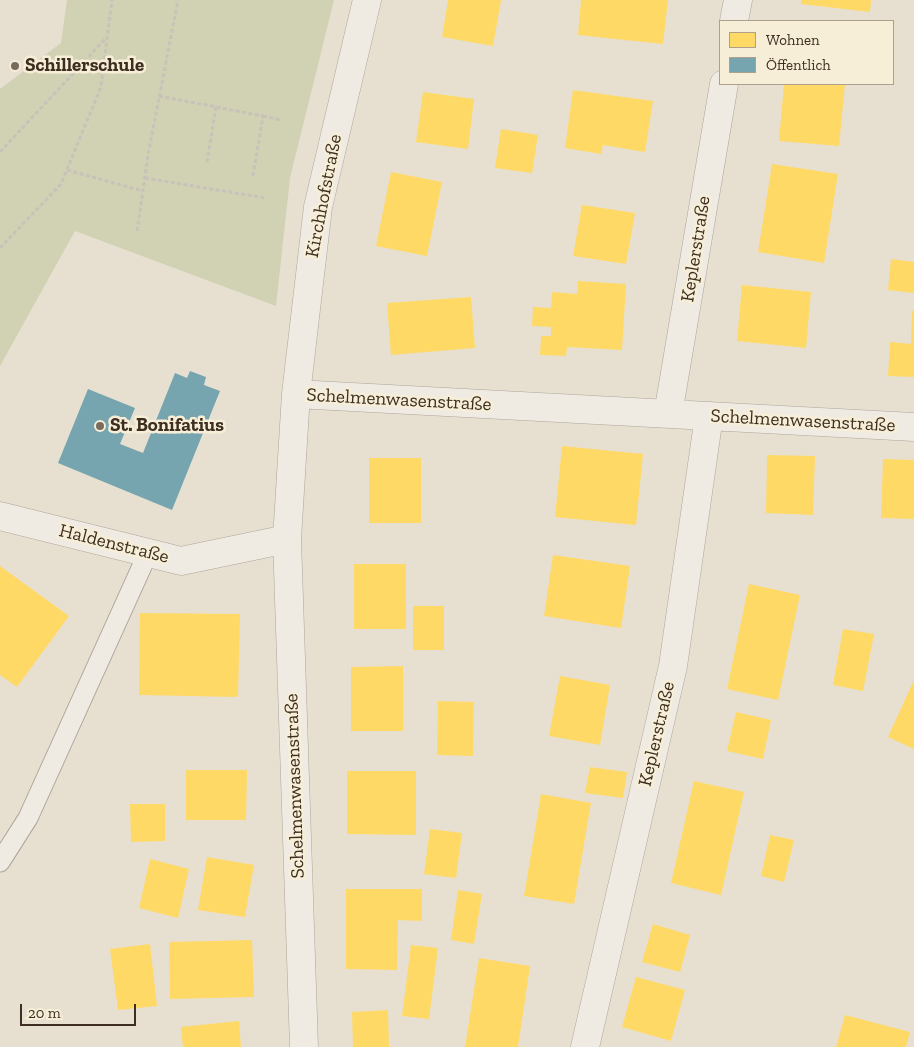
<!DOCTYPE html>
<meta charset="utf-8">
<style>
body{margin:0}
#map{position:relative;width:914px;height:1047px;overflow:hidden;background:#e7e0d1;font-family:"Zilla Slab",serif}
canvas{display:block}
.legend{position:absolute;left:719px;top:20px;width:175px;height:65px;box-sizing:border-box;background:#f7eed8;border:1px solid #ada18e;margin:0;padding:6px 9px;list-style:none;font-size:15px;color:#3d2e20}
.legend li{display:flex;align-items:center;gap:10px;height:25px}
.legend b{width:25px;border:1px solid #ada18e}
.scale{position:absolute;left:20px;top:1004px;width:116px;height:22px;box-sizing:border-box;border:2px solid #3d2e20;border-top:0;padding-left:6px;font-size:15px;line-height:18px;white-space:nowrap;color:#3d2e20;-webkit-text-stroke:4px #f7eed8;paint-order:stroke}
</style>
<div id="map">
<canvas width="914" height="1047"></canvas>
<ul class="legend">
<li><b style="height:14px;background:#ffd966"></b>Wohnen</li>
<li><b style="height:14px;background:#76a5af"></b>Öffentlich</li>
</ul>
<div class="scale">20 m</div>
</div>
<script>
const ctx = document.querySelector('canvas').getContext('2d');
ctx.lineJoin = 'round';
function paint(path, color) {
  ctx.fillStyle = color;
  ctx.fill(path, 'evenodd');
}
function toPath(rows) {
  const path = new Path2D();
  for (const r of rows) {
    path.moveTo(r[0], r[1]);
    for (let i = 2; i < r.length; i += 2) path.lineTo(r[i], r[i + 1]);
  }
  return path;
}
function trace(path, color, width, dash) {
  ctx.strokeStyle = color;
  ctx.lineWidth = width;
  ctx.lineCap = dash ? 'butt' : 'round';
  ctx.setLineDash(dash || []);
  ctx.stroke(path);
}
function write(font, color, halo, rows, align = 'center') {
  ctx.font = font + ' "Zilla Slab",serif';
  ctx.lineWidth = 5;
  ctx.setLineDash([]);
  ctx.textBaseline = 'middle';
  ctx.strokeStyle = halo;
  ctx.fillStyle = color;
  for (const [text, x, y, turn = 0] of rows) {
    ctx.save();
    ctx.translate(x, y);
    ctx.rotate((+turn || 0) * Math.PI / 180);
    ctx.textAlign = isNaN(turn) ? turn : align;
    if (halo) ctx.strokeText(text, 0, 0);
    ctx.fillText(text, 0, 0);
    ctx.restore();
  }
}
const cemetery = toPath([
 [67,0,334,0,290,178,276,306,75,231,0,366,0,89,61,43]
]);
const homes = toPath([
 [448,0,501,0,493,46,442,37],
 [581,0,668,0,663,44,578,35],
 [801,0,871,0,870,12,801,4],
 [784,84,845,84,839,146,779,141],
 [573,90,653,101,645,152,603,145,601,154,565,148],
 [423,92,474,99,468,149,416,142],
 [501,129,538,135,532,173,495,168],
 [772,164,838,174,824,263,758,252],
 [391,172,442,182,427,256,376,246],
 [582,205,635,213,626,264,573,256],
 [891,259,914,262,914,293,888,290],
 [578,281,626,284,622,350,567,347,566,356,540,355,541,336,551,336,551,327,532,326,533,307,551,308,552,292,577,294],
 [742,285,811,292,806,348,737,341],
 [471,297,475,348,391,355,387,303],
 [912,311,914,311,914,377,888,376,890,342,911,344],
 [562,446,643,454,636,525,555,517],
 [767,455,815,456,813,515,766,513],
 [369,458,421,458,421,523,369,523],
 [883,459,914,460,914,519,881,518],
 [553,555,630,566,621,628,544,616],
 [354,564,406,564,406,629,354,629],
 [0,566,69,616,17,687,0,675],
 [749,584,800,595,778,700,727,689],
 [413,606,444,606,444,650,413,650],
 [140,613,240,614,238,697,139,695],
 [843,629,874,634,863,691,833,685],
 [403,666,403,731,351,731,351,667],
 [560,676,610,685,600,745,549,736],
 [914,680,914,749,888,737],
 [438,701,474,702,473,756,437,755],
 [736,712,771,720,763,759,727,751],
 [590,767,627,772,623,798,585,793],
 [186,770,247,770,246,820,186,820],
 [347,771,416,771,416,835,347,834],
 [694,781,744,792,721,895,671,883],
 [541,794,591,803,574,904,524,896],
 [130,804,165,804,165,841,131,842],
 [430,829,462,833,456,878,424,874],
 [770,835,794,840,784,882,761,876],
 [207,857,254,865,245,917,198,910],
 [150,859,189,869,178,918,139,908],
 [346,889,422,889,422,921,398,920,397,970,346,969],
 [458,890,482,894,474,944,451,940],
 [653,924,690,935,680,972,642,962],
 [252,940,254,997,170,999,169,942],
 [150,944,157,1006,118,1010,110,949],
 [411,945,438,948,429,1019,402,1016],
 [479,958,530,966,518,1047,465,1047],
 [636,977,685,990,671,1041,622,1027],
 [388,1010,389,1047,353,1047,352,1012],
 [845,1015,910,1032,906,1047,836,1047],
 [239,1021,241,1047,183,1047,181,1027]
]);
const public = toPath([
 [190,371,206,377,204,385,220,391,172,510,58,463,88,389,135,408,120,444,143,453,175,373,187,378]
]);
const path = toPath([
 [159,96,263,116,253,176],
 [263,116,281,120],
 [0,152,107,37],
 [207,162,216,107],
 [67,170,143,191],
 [145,178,265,198],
 [137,231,148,155,178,0],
 [0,248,61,184,101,87,112,0]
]);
const service = toPath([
 [0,862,28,818,148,553]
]);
const minor = toPath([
 [734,21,738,0],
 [296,394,914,427],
 [668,414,724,84],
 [0,516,181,561,287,539],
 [304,1047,287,539,296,394,318,207,367,0],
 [585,1047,673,666,709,416]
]);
const markers = [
 [15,66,5,"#786c5e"],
 [100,426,5,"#786c5e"]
];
const poiNames = [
 ["Schillerschule",25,66],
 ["St. Bonifatius",110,426]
];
const streetNames = [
 ["Kirchhofstraße",324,196,-79],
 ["Keplerstraße",696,249,-81],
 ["Schelmenwasenstraße",399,400,3],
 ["Schelmenwasenstraße",803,421,3],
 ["Haldenstraße",114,544,14],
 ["Keplerstraße",657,734,-77],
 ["Schelmenwasenstraße",295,786,-92]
];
paint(cemetery, '#d1d1b3');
paint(homes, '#ffd966');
paint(public, '#76a5af');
trace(service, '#ada599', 21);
trace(minor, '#ada599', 29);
trace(path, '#c8c2b9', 3, [4, 2.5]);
trace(service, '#efebe3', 19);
trace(minor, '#efebe3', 28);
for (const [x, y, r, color] of markers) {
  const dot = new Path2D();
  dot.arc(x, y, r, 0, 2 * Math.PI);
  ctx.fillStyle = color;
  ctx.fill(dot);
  trace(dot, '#f7eed8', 2);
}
write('bold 19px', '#3d2e20', '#f7eed8', poiNames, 'left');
write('19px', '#3d2e20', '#f7eed8', streetNames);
</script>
